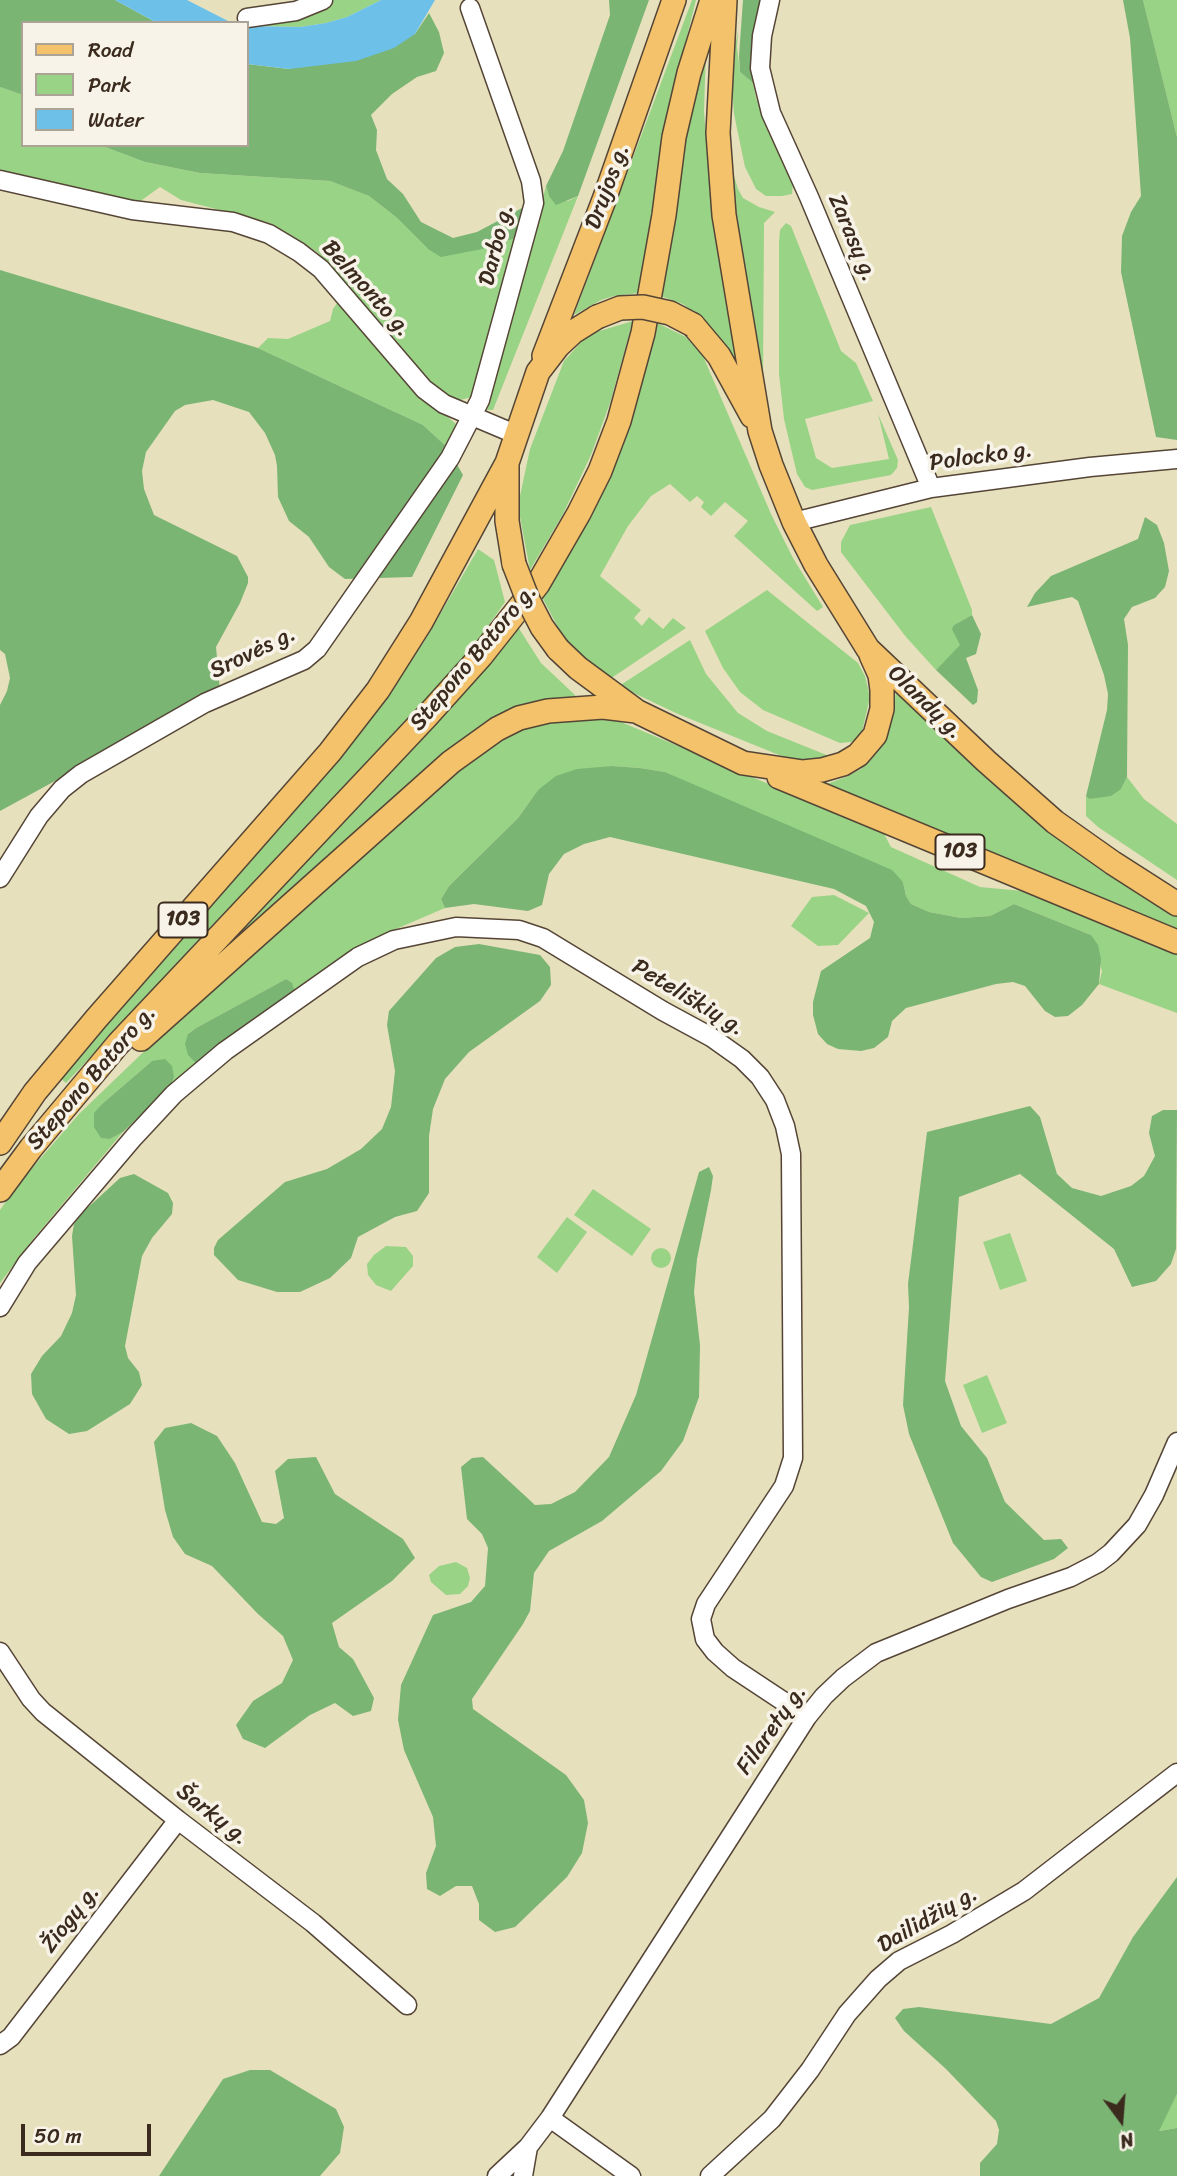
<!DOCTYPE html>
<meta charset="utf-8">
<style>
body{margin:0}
#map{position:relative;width:1177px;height:2176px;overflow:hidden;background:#e7e0bd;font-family:Sriracha,sans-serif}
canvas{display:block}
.legend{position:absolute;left:21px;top:21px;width:228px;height:126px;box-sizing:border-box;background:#f7f3e8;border:2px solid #aca397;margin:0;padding:9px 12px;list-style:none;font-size:21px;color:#3b2a1e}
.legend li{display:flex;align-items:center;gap:14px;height:35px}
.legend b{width:35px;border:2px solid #aca397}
.north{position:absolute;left:1086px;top:2085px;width:70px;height:70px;-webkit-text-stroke:5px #f7f3e8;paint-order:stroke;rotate:164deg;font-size:19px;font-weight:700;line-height:28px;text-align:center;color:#3b2a1e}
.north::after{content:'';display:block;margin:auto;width:24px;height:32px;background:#3b2a1e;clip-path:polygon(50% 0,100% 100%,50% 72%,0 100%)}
.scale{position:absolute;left:21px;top:2124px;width:130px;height:32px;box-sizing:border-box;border:4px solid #3b2a1e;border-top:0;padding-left:9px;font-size:21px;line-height:24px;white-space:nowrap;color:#3b2a1e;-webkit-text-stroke:5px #f7f3e8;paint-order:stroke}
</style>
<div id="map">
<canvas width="1177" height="2176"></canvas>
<ul class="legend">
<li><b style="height:9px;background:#f3c26a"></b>Road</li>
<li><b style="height:19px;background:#99d386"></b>Park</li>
<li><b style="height:19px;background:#6dc1e9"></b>Water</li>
</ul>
<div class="north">N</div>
<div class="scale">50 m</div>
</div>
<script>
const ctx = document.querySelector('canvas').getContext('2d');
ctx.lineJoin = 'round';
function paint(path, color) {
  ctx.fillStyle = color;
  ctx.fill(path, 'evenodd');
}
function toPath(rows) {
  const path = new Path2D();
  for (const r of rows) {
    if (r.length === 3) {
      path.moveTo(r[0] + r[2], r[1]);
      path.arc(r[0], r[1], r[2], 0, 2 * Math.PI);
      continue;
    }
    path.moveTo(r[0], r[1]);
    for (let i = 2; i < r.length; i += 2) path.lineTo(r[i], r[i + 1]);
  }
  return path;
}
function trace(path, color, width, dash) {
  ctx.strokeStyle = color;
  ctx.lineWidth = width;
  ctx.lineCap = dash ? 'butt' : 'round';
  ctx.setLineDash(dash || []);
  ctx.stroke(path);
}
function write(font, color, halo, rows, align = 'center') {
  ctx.font = font + ' Sriracha,sans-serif';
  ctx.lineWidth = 7;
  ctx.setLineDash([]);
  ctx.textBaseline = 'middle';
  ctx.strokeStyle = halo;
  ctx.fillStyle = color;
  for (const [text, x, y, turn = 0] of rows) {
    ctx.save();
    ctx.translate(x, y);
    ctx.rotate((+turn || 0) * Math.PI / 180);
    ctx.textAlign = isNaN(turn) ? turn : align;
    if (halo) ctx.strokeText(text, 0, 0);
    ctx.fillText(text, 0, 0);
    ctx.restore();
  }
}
const green = toPath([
 [331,0,381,0,347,17,326,23,300,27,247,26],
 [692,0,696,0,667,116,639,293,614,296,601,300,574,315],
 [1143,0,1177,0,1177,137],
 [738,31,737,47,740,72,753,83,756,98,769,132,793,183,792,194,782,196,766,196,756,189,745,167,734,114,732,89,731,66],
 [706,50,704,111,709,181,739,368,726,348,696,314,683,304,658,295,687,127],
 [0,87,23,95,23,145,100,145,145,162,200,173,330,181,369,196,396,217,428,249,521,236,472,397,456,401,446,398,436,390,394,344,346,283,317,252,270,223,181,200,160,187,139,202,0,170],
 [727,163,731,166,738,189,743,198,759,207,775,212,764,223,763,379],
 [546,186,549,196,568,201,578,196,493,410,487,410],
 [786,223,791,226,841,351,856,363,873,401,805,419,816,458,832,468,889,459,878,414,898,460,897,468,891,475,812,490,805,487,797,474,784,419,779,374,779,243,780,230],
 [340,299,398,374,456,424,447,447,423,425,258,348,268,338,288,339,330,321,333,309],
 [633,321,610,403,591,455,563,514,530,570,520,517,520,496,530,449,564,361,584,339,596,332],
 [655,322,686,337,703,356,771,514,793,558,823,607,817,611,734,536,748,521,725,502,711,516,701,507,704,502,697,496,690,502,670,484,651,496,628,526,600,576,641,610,634,618,642,626,649,617,663,629,673,618,686,628,610,679,589,664,562,635,542,597,580,532,625,438,639,394],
 [931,507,972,610,972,615,954,625,961,645,936,670,906,637,841,552,841,542,850,525],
 [478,549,494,560,505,602,465,659,66,1083,60,1078,386,698,424,642],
 [767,590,858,663,865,676,870,697,862,732,856,739,851,742,840,743,763,710,740,692,723,668,705,631],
 [518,627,541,663,575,695,574,698,495,718,471,734,220,955,217,952],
 [690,640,706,674,738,713,767,731,834,758,808,762,779,755,678,714,619,686],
 [896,687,946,739,1026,808,1177,915,1177,931,824,785,846,777,861,769,882,745,894,713],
 [593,717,621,722,883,832,891,847,980,887,1033,892,1177,953,1177,1013,1099,984,1102,971,1091,935,1014,904,990,916,961,918,929,912,911,904,906,896,903,882,665,772,640,768,612,766,538,790,518,818,449,886,441,899,445,908,375,938,295,992,286,979,196,1028,188,1034,197,1064,171,1086,174,1077,152,1061,102,1104,94,1114,110,1139,123,1132,34,1238,0,1283,0,1210,19,1183,79,1114,159,1037,468,763,514,731,537,723],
 [1127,777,1144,799,1177,824,1177,880,1098,827,1086,816,1086,796,1089,799,1121,789],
 [834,895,869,913,838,945,818,946,791,926,812,897],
 [593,1189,651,1229,632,1256,574,1215],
 [567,1217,587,1232,557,1273,537,1257],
 [1010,1233,1027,1281,1000,1290,983,1242],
 [386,1246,406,1247,413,1256,413,1266,391,1291,376,1285,368,1275,367,1264,374,1255],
 [661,1258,10],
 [987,1375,1007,1423,982,1433,963,1385],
 [456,1562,467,1568,470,1578,468,1586,460,1594,446,1595,431,1582,429,1575,439,1566],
 [1177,2094,1177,2128,1158,2131]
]);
const forest = toPath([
 [0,0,115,0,157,23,23,23,23,95,0,87],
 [609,0,649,0,578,196,556,205,549,196,546,186,563,151,610,15],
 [743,0,764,0,758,78,753,83,740,72,739,56],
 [1123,0,1143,0,1177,137,1177,440,1156,437,1121,272,1122,236,1131,212,1141,196,1130,38],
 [429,13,439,32,444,53,436,71,417,77,392,94,371,115,377,130,376,150,387,179,403,194,421,222,453,238,477,232,524,207,521,236,482,249,441,257,428,249,396,217,369,196,330,181,200,173,145,162,100,145,247,145,247,64,289,69,415,34],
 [0,270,258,348,423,425,447,447,463,475,412,577,345,579,329,567,309,537,289,521,278,497,277,466,275,455,265,433,249,412,213,400,185,405,175,411,146,452,142,471,144,489,154,515,237,556,248,577,248,583,240,603,216,647,220,691,0,811,0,705,7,691,10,678,5,654,0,650],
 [1145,517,1157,525,1164,543,1169,571,1165,587,1155,598,1132,607,1124,619,1128,645,1127,777,1121,789,1111,796,1089,799,1086,796,1107,710,1108,694,1104,675,1078,601,1072,597,1027,607,1035,593,1051,576,1138,539],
 [972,615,981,634,976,654,966,658,978,690,977,702,973,705,936,670,960,645,952,629,954,625],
 [612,766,640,768,665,772,892,870,903,882,906,896,911,904,929,912,961,918,990,916,1014,904,1091,935,1098,945,1101,959,1099,984,1082,1005,1068,1016,1055,1017,1045,1011,1025,986,1013,982,996,984,906,1008,892,1021,888,1037,874,1048,861,1051,838,1049,827,1044,818,1034,813,1015,813,1002,821,971,870,938,874,922,866,906,834,889,610,837,584,844,564,854,549,874,542,905,528,911,474,904,445,908,441,899,449,886,518,818,538,790,556,776,577,769],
 [479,944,540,955,550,967,551,985,540,1001,469,1052,445,1079,433,1109,429,1136,429,1193,417,1211,395,1217,358,1237,351,1258,330,1278,300,1292,277,1292,238,1280,214,1255,214,1248,218,1240,285,1182,327,1169,361,1149,382,1129,391,1107,395,1071,387,1025,389,1011,436,958,455,947],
 [286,979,292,983,295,992,197,1064,188,1055,185,1044,188,1034,196,1028],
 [165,1059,172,1066,174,1077,171,1086,123,1132,110,1139,101,1138,94,1127,94,1113,102,1104,152,1061],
 [1030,1106,1040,1117,1057,1174,1072,1188,1101,1196,1131,1186,1144,1176,1155,1156,1149,1133,1152,1116,1163,1110,1177,1110,1176,1249,1171,1264,1156,1281,1132,1287,1114,1249,1020,1174,959,1197,945,1381,961,1426,987,1458,1005,1502,1044,1540,1061,1539,1068,1548,1054,1559,992,1582,981,1577,953,1543,909,1434,903,1405,909,1307,908,1284,927,1132],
 [709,1167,713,1176,711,1190,697,1259,694,1292,700,1345,699,1397,683,1441,661,1471,602,1521,549,1551,534,1573,530,1611,523,1624,472,1699,473,1709,566,1775,584,1800,588,1823,582,1853,567,1877,515,1927,495,1932,479,1920,479,1904,472,1886,456,1886,440,1896,427,1889,426,1873,436,1846,433,1817,404,1750,398,1720,401,1685,433,1615,471,1602,485,1586,488,1548,482,1534,467,1519,461,1467,472,1458,483,1457,535,1505,551,1504,575,1492,609,1457,636,1395,699,1172],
 [134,1174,168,1193,173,1203,172,1214,152,1238,142,1256,125,1346,128,1358,139,1372,142,1385,130,1404,87,1431,69,1434,46,1419,32,1394,31,1374,42,1356,61,1336,72,1313,76,1295,72,1236,74,1224,83,1212,120,1178],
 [191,1423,217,1436,235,1463,262,1522,276,1524,284,1518,275,1471,288,1459,316,1457,335,1494,403,1539,415,1558,392,1581,332,1623,339,1647,353,1659,374,1698,371,1711,353,1716,335,1703,310,1715,265,1748,243,1739,236,1725,253,1701,282,1683,293,1660,283,1636,258,1614,212,1566,185,1554,173,1537,165,1510,154,1442,165,1428],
 [1177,1877,1177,2094,1159,2131,1177,2128,1177,2176,980,2176,980,2163,997,2144,999,2130,996,2121,946,2069,904,2031,895,2018,903,2009,919,2007,1051,2024,1099,1998,1133,1937],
 [250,2070,270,2070,336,2109,344,2127,340,2153,320,2176,159,2176,223,2079]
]);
const water = toPath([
 [115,0,187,0,232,23,157,23],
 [381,0,435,0,415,34,394,48,356,61,289,69,247,64,247,26,300,27,326,23,347,17]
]);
const minor = toPath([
 [770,0,762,36,760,68,771,113,809,197,931,488],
 [247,18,296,11,323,0],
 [0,180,132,210,233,222,269,234,299,252,321,269,424,389,444,404,515,434],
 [794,522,931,488,1090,467,1177,459],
 [0,878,39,816,62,789,81,774,205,703,304,660,317,649,450,458,480,400,534,203,531,181,470,8],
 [0,1307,27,1263,134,1137,174,1094,225,1051,358,957,394,940,456,927,519,930,543,938,663,1011,711,1037,742,1059,760,1077,775,1100,785,1126,791,1154,793,1458,784,1486,706,1604,701,1619,705,1639,715,1652,733,1668,807,1717],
 [0,1652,31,1699,43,1712,178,1820,313,1923,407,2005],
 [0,2045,11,2037,178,1820],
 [550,2118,631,2176],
 [497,2176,528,2147],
 [523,2176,528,2147,550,2118,807,1717,824,1696,843,1678,876,1653,1008,1599,1071,1577,1098,1563,1111,1553,1137,1525,1154,1495,1177,1442],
 [710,2176,772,2119,810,2070,847,2014,878,1979,899,1961,952,1934,1024,1891,1177,1773]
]);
const major = toPath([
 [725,0,718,133,724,215,760,431,771,465,794,522,816,565,868,649,986,761,1055,822,1113,863,1177,904],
 [693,325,719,356,752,416],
 [544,356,604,200,674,0],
 [507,466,507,521,514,564],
 [558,649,578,668,635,710],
 [779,777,1177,942],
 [141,1039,451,762,497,729,519,718,548,711,603,707,636,711,743,763,803,772,822,770,843,764,858,755,875,735,882,709,882,690,880,675,871,655],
 [0,1143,35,1092,96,1019,330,752,378,690,421,622,507,463,538,372,558,346,573,332,597,317],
 [0,1190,31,1148,118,1044,427,716,481,656,538,584,579,513,600,471,619,421,643,333,664,215,674,137,689,73,712,0]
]);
const majorBridge = toPath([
 [597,317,620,308,643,307,670,313,693,325],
 [514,564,528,600,542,627,558,649]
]);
const shields = [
 [960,852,49],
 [183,920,49]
];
const shieldNames = [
 ["103",960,852],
 ["103",183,920]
];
const streetNames = [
 ["Drujos g.",608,187,-70],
 ["Zarasų g.",852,238,67],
 ["Darbo g.",497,245,-76],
 ["Belmonto g.",366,289,48],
 ["Polocko g.",981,457,-8],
 ["Srovės g.",253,653,-26],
 ["Stepono Batoro g.",474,658,-50],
 ["Olandų g.",925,703,44],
 ["Peteliškių g.",688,998,31],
 ["Stepono Batoro g.",92,1078,-49],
 ["Filaretų g.",772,1730,-55],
 ["Šarkų g.",212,1815,38],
 ["Žiogų g.",71,1919,-52],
 ["Dailidžių g.",928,1920,-30]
];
paint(green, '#99d386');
paint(forest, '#7ab573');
paint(water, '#6dc1e9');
trace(minor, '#554536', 21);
trace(major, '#554536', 26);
trace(minor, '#fff', 18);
trace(major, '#f3c26a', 23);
trace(majorBridge, '#554536', 26, []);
trace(majorBridge, '#f3c26a', 23);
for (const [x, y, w] of shields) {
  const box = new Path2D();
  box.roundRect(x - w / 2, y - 17.5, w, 35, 5);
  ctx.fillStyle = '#f7f3e8';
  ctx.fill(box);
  trace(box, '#3b2a1e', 2);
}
write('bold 21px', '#3b2a1e', null, shieldNames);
write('23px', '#3b2a1e', '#f7f3e8', streetNames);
</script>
